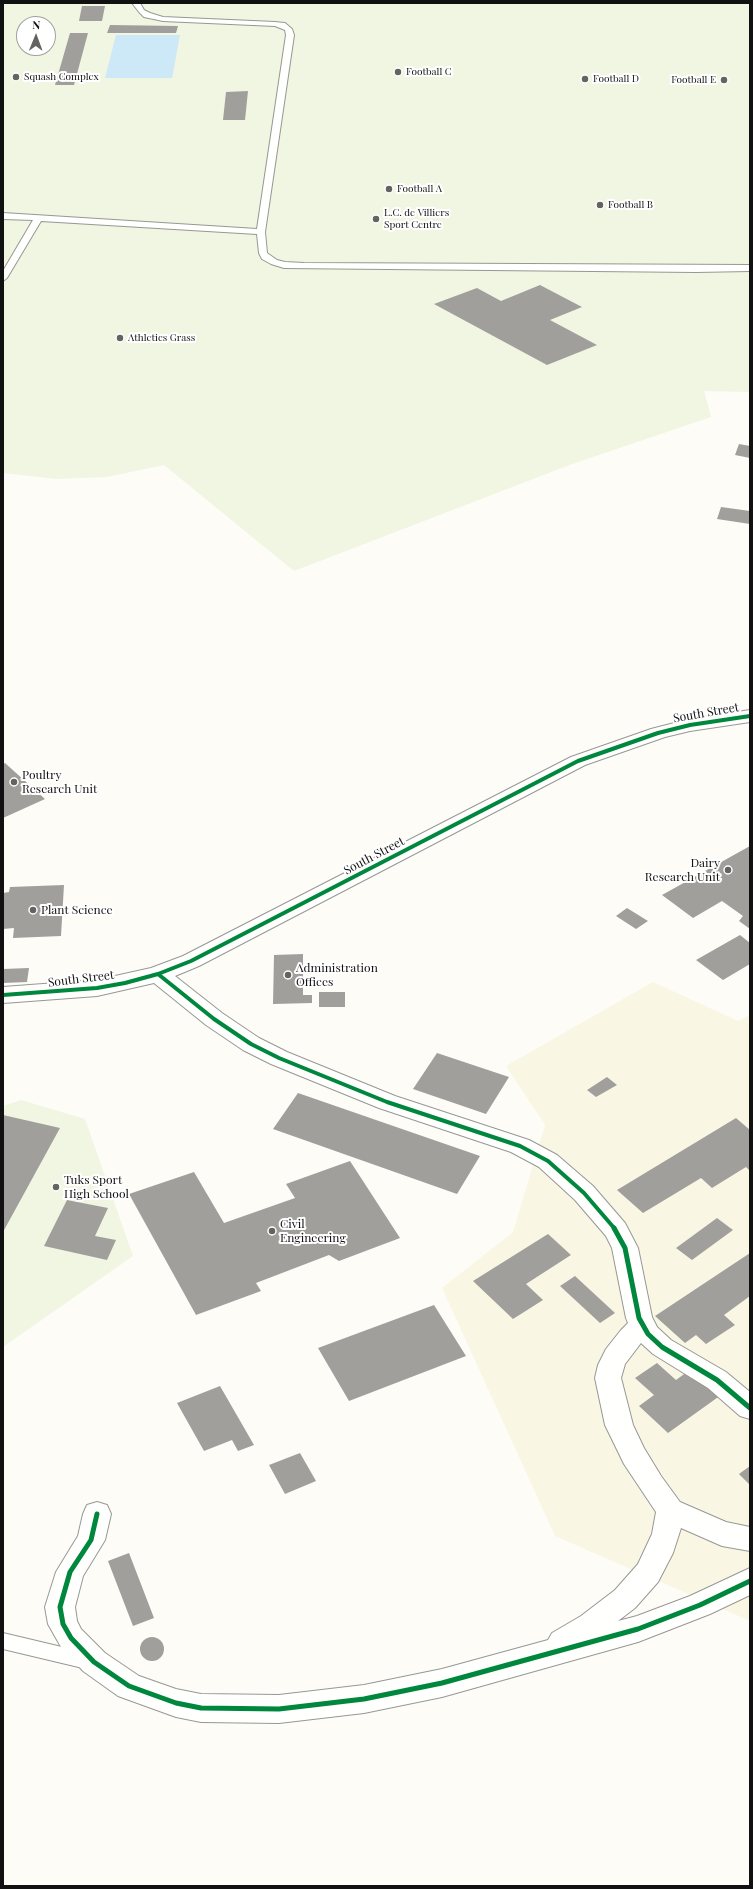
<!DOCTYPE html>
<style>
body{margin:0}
#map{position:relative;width:753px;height:1889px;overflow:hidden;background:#fdfcf7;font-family:"Playfair Display",serif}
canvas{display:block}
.frame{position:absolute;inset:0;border:4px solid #111;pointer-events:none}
.north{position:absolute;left:16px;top:16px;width:40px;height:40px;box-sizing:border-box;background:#fff;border:1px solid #a0a0a0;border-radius:50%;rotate:1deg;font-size:11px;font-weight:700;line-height:16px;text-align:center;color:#111}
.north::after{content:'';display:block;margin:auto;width:14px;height:18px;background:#646362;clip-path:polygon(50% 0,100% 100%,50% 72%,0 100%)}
</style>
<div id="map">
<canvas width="753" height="1889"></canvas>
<div class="frame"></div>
<div class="north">N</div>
</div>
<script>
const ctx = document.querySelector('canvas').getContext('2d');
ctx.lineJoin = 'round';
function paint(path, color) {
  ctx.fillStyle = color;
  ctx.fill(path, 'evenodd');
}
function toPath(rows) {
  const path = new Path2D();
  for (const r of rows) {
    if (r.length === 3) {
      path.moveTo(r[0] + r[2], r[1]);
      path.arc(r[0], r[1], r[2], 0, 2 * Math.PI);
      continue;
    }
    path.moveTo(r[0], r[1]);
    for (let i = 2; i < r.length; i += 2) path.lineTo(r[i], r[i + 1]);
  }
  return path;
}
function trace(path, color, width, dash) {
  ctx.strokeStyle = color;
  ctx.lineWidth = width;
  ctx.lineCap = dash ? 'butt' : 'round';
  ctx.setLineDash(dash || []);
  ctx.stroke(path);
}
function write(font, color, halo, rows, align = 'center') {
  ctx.font = font + ' "Playfair Display",serif';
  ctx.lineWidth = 4;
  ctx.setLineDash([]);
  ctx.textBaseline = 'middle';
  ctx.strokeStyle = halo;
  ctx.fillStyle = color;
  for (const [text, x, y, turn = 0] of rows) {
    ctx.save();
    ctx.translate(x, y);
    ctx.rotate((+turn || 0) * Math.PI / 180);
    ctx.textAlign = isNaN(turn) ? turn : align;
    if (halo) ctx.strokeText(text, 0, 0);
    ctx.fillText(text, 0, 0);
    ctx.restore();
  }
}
const farmland = toPath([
 [653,982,738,1021,750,1015,750,1621,555,1536,442,1288,513,1232,545,1125,506,1066]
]);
const pitch = toPath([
 [3,3,750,3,750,392,704,391,711,417,572,464,294,571,164,465,107,477,57,479,3,473],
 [24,24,48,24,48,48,24,48],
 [21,1100,85,1119,133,1256,3,1347,3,1106]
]);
const water = toPath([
 [116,35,180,35,172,78,105,78]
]);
const building = toPath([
 [82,6,105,6,102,21,79,21],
 [110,25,178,26,176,33,107,33],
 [70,33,88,33,74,85,55,85],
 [248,91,245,120,223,120,226,92],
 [540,285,582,307,550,320,597,345,547,365,434,304,477,288,501,301],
 [739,444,750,446,750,458,735,455],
 [721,507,750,511,750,524,717,519],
 [5,763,45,799,3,818,3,764],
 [750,846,750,929,739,921,743,916,722,901,693,918,662,895],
 [64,885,61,936,13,938,14,928,3,929,3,893,9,892,10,887],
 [627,908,648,921,636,929,616,916],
 [740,935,750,943,750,964,723,980,696,960],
 [303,954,303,995,312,995,312,1003,273,1004,274,955],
 [29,968,27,982,3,983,3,969],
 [319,992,345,992,345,1007,319,1007],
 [437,1053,509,1077,486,1114,413,1089],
 [607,1077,617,1085,596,1097,587,1090],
 [298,1093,480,1156,457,1194,273,1129],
 [3,1115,60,1128,3,1232],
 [736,1118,750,1130,750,1171,746,1167,712,1188,701,1178,643,1213,617,1190],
 [350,1161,400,1238,339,1261,329,1255,256,1283,261,1291,196,1315,129,1194,194,1172,224,1223,295,1198,286,1184],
 [67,1200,108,1208,95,1236,116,1240,107,1260,44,1246],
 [717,1218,733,1230,692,1260,676,1248],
 [548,1234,571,1255,526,1284,543,1300,513,1319,473,1281],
 [750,1253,750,1296,724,1315,735,1325,706,1344,696,1335,685,1343,655,1316],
 [575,1276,615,1313,600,1323,560,1286],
 [434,1305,466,1356,349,1401,318,1348],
 [657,1363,676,1380,691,1369,721,1395,668,1433,639,1406,654,1395,635,1378],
 [220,1386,254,1445,238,1451,232,1440,204,1451,177,1403],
 [300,1453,316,1481,285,1494,269,1465],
 [750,1466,750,1485,739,1474],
 [129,1553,154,1618,133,1626,108,1561],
 [152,1649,12]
]);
const service = toPath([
 [132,3,140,3,144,10,150,13,163,17,275,22,285,23,292,29,294,35,265,232,267,253,277,260,285,262,304,263,750,265,750,271,696,272,284,268,271,264,262,259,259,253,257,234,41,221,7,278,3,281,3,271,33,220,3,219,3,213,257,229,286,35,285,30,275,26,163,21,144,17,139,12,132,3],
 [3,1633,87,1653,93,1655,96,1661,93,1667,87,1669,3,1649,3,1633]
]);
const minor = toPath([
 [750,710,750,722,690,731,665,737,585,765,199,966,175,976,222,1013,259,1038,287,1052,395,1096,529,1140,557,1155,593,1186,625,1223,638,1248,652,1317,657,1327,671,1340,726,1372,750,1392,750,1419,740,1416,708,1388,653,1354,641,1343,625,1364,621,1378,633,1425,644,1448,661,1476,680,1502,726,1522,750,1527,750,1551,722,1546,681,1528,673,1553,658,1582,635,1608,618,1621,637,1616,690,1596,750,1568,750,1595,710,1614,638,1642,442,1697,364,1713,279,1723,201,1722,176,1717,118,1696,83,1671,61,1647,48,1624,45,1607,56,1572,78,1536,83,1514,87,1505,97,1502,107,1505,111,1514,105,1540,83,1576,75,1607,77,1621,81,1629,105,1653,139,1676,176,1689,201,1694,279,1695,364,1685,442,1669,548,1640,552,1633,581,1616,615,1590,638,1564,652,1534,656,1512,624,1464,605,1425,595,1378,598,1365,606,1349,621,1330,628,1323,626,1318,612,1248,606,1236,575,1200,539,1167,511,1152,379,1108,271,1064,243,1050,206,1025,154,983,97,996,3,1003,3,987,97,980,151,968,183,956,571,757,651,729,690,719,750,710]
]);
const cyclewayFar1 = toPath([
 [158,974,214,1019,251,1044,279,1058,387,1102,520,1146,548,1161,584,1193,615,1229],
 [3,995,97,988,125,983,158,974,191,961,578,761,658,733,690,725,750,716]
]);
const cycleway = toPath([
 [614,1228,625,1248,639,1318,648,1334,662,1347,717,1380,750,1408],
 [97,1514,91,1540,70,1572,60,1607,63,1624,71,1638,94,1662,129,1686,176,1703,201,1708,279,1709,364,1699,442,1683,638,1629,700,1605,750,1581]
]);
const markers = [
 [398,72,4,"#646362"],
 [16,77,4,"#646362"],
 [585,79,4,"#646362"],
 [724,80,4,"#646362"],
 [389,189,4,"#646362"],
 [600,205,4,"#646362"],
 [376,219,4,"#646362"],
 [120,338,4,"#646362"],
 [14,782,4,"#646362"],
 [728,870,4,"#646362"],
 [33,910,4,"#646362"],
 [288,975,4,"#646362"],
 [56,1187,4,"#646362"],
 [272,1231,4,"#646362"]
];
const farPoinames = [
 ["Football C",406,72],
 ["Squash Complex",24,77],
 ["Football D",593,79],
 ["Football E",716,80,"right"],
 ["Football A",397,189],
 ["Football B",608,205],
 ["L.C. de Villiers",384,213],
 ["Sport Centre",384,225],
 ["Athletics Grass",128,338]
];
const streetNames = [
 ["South Street",706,713,-10],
 ["South Street",374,856,-28],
 ["South Street",81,979,-7]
];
const poiNames = [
 ["Poultry",22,775],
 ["Research Unit",22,789],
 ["Dairy",720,863,"right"],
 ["Research Unit",720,877,"right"],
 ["Plant Science",41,910],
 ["Administration",296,968],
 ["Offices",296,982],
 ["Tuks Sport",64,1180],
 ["High School",64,1194],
 ["Civil",280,1224],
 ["Engineering",280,1238]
];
paint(farmland, '#f9f7e4');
paint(pitch, '#f0f6e1');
paint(water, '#cde8f7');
paint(building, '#a19f9c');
trace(service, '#979795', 2);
trace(minor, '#979795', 2);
paint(service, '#fffffe');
paint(minor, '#fffffe');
trace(cyclewayFar1, '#00873e', 4);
trace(cycleway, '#00873e', 5);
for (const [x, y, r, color] of markers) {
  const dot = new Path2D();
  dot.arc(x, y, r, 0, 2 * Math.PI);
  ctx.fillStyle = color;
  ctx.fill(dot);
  trace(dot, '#fff', 1.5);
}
write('10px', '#111', '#fff', farPoinames, 'left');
write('12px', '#111', '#fff', streetNames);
write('12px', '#111', '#fff', poiNames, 'left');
</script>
